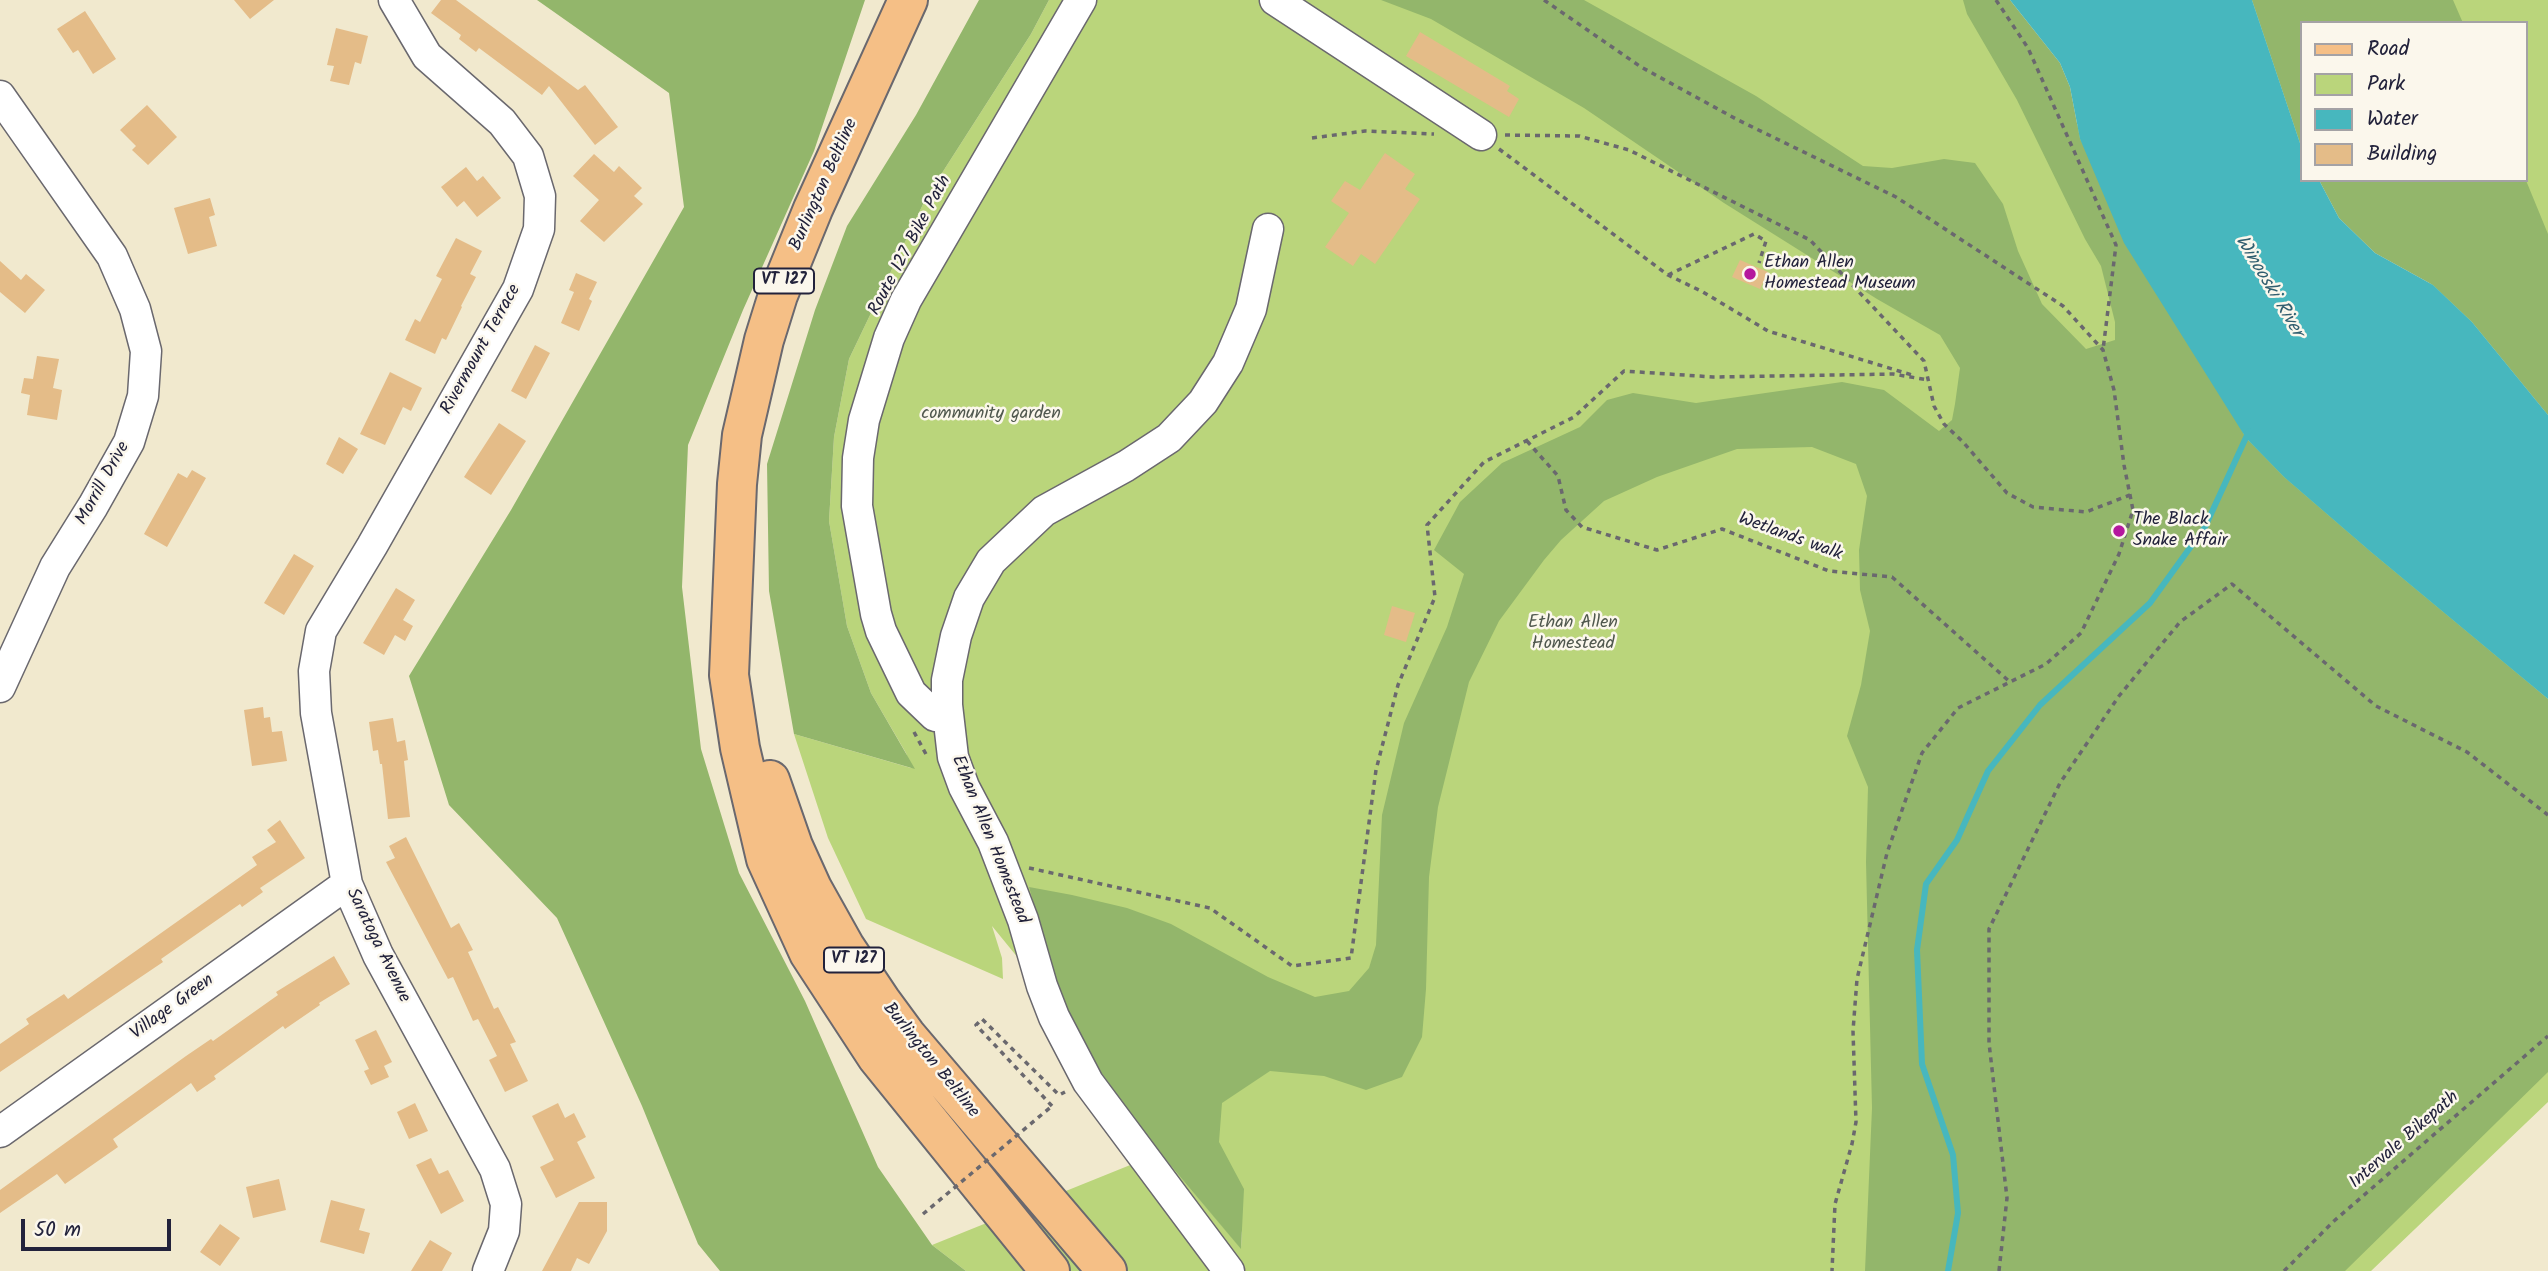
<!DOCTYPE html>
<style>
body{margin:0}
#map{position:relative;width:2548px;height:1271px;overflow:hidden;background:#f1e9ce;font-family:Kalam,sans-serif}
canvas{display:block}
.legend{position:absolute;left:2300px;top:21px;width:228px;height:161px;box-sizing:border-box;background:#fbf7ec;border:2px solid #a4a2a5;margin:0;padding:9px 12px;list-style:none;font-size:21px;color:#22223b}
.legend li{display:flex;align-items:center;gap:14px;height:35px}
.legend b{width:35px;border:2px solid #a4a2a5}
.scale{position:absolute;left:21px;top:1219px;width:150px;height:32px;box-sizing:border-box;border:4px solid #22223b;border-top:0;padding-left:9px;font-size:21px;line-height:24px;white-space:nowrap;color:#22223b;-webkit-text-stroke:5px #fbf7ec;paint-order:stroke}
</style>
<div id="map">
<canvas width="2548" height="1271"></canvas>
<ul class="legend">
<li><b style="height:9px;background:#f5bf86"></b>Road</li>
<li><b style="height:19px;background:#bad57b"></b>Park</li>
<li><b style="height:19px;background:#47b7be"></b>Water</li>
<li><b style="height:19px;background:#e4bc88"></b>Building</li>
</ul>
<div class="scale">50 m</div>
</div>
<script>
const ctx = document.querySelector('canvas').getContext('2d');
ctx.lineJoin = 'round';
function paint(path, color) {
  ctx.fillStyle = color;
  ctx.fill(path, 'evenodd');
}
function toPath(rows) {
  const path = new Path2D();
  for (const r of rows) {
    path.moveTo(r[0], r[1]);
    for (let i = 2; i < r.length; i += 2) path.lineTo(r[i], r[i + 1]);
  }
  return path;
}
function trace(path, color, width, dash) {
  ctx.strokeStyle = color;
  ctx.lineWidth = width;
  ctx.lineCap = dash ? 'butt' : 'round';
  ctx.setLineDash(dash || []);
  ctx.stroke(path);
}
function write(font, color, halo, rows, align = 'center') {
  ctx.font = font + ' Kalam,sans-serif';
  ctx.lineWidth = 5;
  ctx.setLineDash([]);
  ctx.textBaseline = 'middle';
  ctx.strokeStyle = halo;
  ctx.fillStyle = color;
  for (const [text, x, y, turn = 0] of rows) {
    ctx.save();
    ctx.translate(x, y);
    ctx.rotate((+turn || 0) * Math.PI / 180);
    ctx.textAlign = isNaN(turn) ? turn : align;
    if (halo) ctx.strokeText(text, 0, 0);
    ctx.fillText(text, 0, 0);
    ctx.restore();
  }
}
const green = toPath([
 [1049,0,2010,0,2246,438,2548,699,2548,1102,2371,1271,966,1271,932,1245,1160,1153,1241,1248,1242,1232,992,926,1002,958,1003,979,866,919,828,838,794,734,911,768,906,753,871,693,847,626,829,521,834,437,849,359,926,198,1031,34],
 [2252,0,2548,0,2548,415,2472,322,2319,180,2525,180,2525,23,2301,23,2301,146]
]);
const forest = toPath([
 [537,0,865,0,814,151,743,310,688,445,682,587,701,749,739,873,805,1001,878,1167,932,1245,966,1271,720,1271,698,1244,642,1106,557,918,449,805,409,676,511,510,684,207,669,93],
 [979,0,1049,0,1031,34,926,198,849,359,834,437,829,521,847,626,871,693,915,769,794,734,769,591,767,464,815,310,847,226,916,115],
 [1381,0,1584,0,1756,96,1863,166,1892,168,1944,159,1975,163,2003,204,2018,251,2042,304,2086,349,2115,340,2115,322,2101,266,2085,239,2017,100,1967,14,1963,0,2010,0,2060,63,2070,87,2080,139,2246,438,2284,477,2371,552,2548,699,2548,1072,2345,1271,1865,1271,1872,1108,1866,862,1868,787,1847,736,1861,685,1870,631,1860,590,1859,550,1867,496,1856,464,1812,447,1737,449,1657,477,1604,501,1561,540,1544,560,1499,621,1469,682,1438,807,1429,877,1426,989,1422,1037,1402,1077,1366,1090,1324,1076,1270,1071,1222,1103,1219,1142,1244,1189,1241,1249,1160,1153,1088,1055,1059,990,1029,887,1072,895,1127,908,1171,924,1268,977,1315,997,1349,991,1369,968,1376,945,1382,815,1404,723,1447,627,1464,574,1434,550,1460,502,1502,463,1580,427,1607,400,1633,393,1696,403,1842,382,1884,390,1939,431,1952,420,1955,404,1960,368,1940,335,1877,299,1724,203,1584,108,1431,19],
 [2252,0,2453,0,2463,23,2301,23,2301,146],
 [2525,178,2548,234,2548,415,2472,322,2433,285,2375,253,2339,218,2319,180,2525,180]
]);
const water = toPath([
 [2010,0,2252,0,2301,146,2301,180,2319,180,2339,218,2375,253,2433,285,2472,322,2548,415,2548,699,2371,552,2284,477,2246,438,2124,243,2080,139,2070,87,2060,63]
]);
const stream = toPath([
 [1948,1271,1958,1213,1953,1155,1922,1064,1917,950,1926,884,1957,840,1988,771,2040,705,2150,603,2205,527,2249,431]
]);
const building = toPath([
 [234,0,274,0,250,19],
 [441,0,456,0,578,90,585,85,618,127,595,145,549,86,542,95,479,48,476,52,459,39,461,35,431,13],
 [85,11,116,59,93,74,78,50,73,53,57,29],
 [336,28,368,36,361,64,355,62,349,85,330,81,334,66,327,65],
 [1420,32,1510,86,1507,91,1519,99,1509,117,1406,56],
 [147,105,177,137,148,165,132,150,136,146,120,130],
 [1385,153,1415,174,1405,189,1420,199,1375,264,1361,254,1353,266,1325,247,1349,213,1331,201,1345,181,1360,190],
 [594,154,614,172,619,166,642,188,634,196,643,204,604,242,580,221,599,200,573,176],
 [466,167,477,181,483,176,501,198,477,217,464,201,457,207,441,187],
 [210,198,215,215,209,217,217,246,188,254,174,208],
 [456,238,482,251,470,274,476,277,461,306,462,307,446,340,442,338,435,354,405,340,415,319,420,322,442,279,436,276],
 [1740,260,1768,272,1760,289,1732,277],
 [0,261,21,280,26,274,45,290,25,313,0,292],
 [576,273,597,282,589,299,592,301,579,331,561,323,574,292,569,290],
 [535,345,550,353,526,399,511,391],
 [37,356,59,359,53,388,62,390,57,420,27,415,30,395,21,393,24,378,33,379],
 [390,372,422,388,411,411,403,407,385,445,360,434],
 [499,423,526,441,491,495,464,477],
 [339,437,358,449,343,474,326,464],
 [192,470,206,478,167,547,144,534,178,473,187,478],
 [294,554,314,566,284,615,264,603],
 [396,588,415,600,403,620,413,626,405,641,395,635,384,655,363,643],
 [1392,606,1415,613,1406,642,1384,635],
 [263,707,264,718,270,717,272,732,282,731,287,761,252,766,244,710],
 [393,718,397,742,405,740,408,760,404,761,410,817,388,819,382,764,380,764,378,750,373,751,369,722],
 [280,820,305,858,260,888,263,892,242,907,240,904,161,959,163,962,0,1072,0,1044,29,1024,26,1019,64,994,68,999,257,865,252,857,276,842,267,830],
 [406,837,451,928,459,923,473,950,468,952,494,1009,498,1007,516,1042,510,1044,528,1081,505,1092,489,1060,497,1056,478,1019,473,1021,453,977,448,979,386,862,395,858,389,846],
 [334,956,350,984,319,1003,320,1005,285,1029,283,1026,214,1076,216,1079,197,1092,191,1083,113,1139,118,1147,65,1184,57,1174,0,1213,0,1190,186,1056,211,1039,213,1041,278,995,276,992],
 [376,1030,392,1062,384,1066,389,1077,371,1085,364,1071,369,1069,355,1040],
 [415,1103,428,1131,409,1139,397,1112],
 [558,1103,565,1118,574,1113,586,1137,577,1142,595,1178,556,1198,540,1167,554,1160,532,1116],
 [431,1158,439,1174,448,1170,464,1201,441,1214,416,1165],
 [279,1179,286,1210,253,1218,246,1187],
 [331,1200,365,1209,359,1230,370,1233,364,1254,320,1242],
 [579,1202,607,1202,607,1231,589,1264,577,1258,571,1271,542,1271],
 [220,1224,240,1238,220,1266,200,1252],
 [430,1240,452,1253,442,1271,411,1271]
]);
const path = toPath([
 [1544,0,1641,67,1738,120,1896,197,2063,306,2103,350,2114,390,2124,465,2133,510,2119,554,2081,633,2046,664,1958,708,1922,753,1887,853,1857,979,1853,1031,1856,1122,1852,1144,1835,1204,1832,1271],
 [1996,0,2028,48,2116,245,2103,350],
 [1505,135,1579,136,1629,150,1810,240,1924,361,1934,406,1944,424,1963,442,2007,493,2033,507,2086,512,2130,495],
 [1312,138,1365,131,1434,134],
 [1499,149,1668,275,1703,292,1768,331,1912,375],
 [1668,275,1754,234,1766,241,1759,263],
 [1527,441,1558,476,1566,510,1582,527,1657,550,1722,529,1829,571,1892,577,2010,682],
 [914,732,927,756],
 [1029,868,1210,908,1292,966,1351,958,1376,770,1398,685,1435,597,1427,525,1484,462,1574,417,1624,371,1713,377,1893,374,1928,380],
 [1052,1106,976,1025,982,1019,1059,1095,1065,1092],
 [1999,1271,2007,1198,1989,1043,1989,929,2060,783,2119,696,2180,622,2232,584,2376,706,2467,752,2548,815],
 [2284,1271,2334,1221,2548,1036]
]);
const minor = toPath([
 [394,0,427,56,502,122,528,156,540,196,539,229,518,289,372,546,321,631,314,671,316,713,347,884,378,955,495,1169,506,1204,504,1231,488,1271],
 [1275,0,1481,135],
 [0,96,112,256,135,309,146,351,143,396,129,442,93,506,55,567,0,687],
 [948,718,935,716,911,693,881,631,876,614,857,506,858,458,864,420,889,338,906,300,1081,0],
 [0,1132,347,884],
 [1229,1271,1088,1082,1054,1017,1042,986,1023,920,993,842,964,787,953,757,947,705,947,680,956,636,969,598,991,561,1044,511,1126,466,1169,438,1203,402,1228,363,1251,309,1268,229]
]);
const major = toPath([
 [908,0,813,209,778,295,764,340,742,435,737,484,729,675,740,748,766,859,809,953,877,1057,1050,1271],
 [770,780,793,846,812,888,845,947,881,1001,906,1035,1107,1271]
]);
const pathBridge = toPath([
 [923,1214,1052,1106]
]);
const markers = [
 [1750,274,7,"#b5179e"],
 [2119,531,7,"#b5179e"]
];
const shields = [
 [784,281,60],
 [854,960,60]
];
const shieldNames = [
 ["VT 127",784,281],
 ["VT 127",854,960]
];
const streetNames = [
 ["Burlington Beltline",825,185,-66],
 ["Route 127 Bike Path",911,246,-62],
 ["Rivermount Terrace",482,350,-61],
 ["Morrill Drive",104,484,-61],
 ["Wetlands walk",1790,538,20],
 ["Ethan Allen Homestead",989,840,68],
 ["Saratoga Avenue",377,946,64],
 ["Village Green",173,1008,-36],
 ["Burlington Beltline",930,1061,51],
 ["Intervale Bikepath",2405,1141,-41]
];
const poiNames = [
 ["Ethan Allen",1764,264],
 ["Homestead Museum",1764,285],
 ["The Black",2133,521],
 ["Snake Affair",2133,542]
];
const parkNames = [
 ["community garden",991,415],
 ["Ethan Allen",1573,624],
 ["Homestead",1573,645]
];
const waterNames = [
 ["Winooski River",2268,287,59]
];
paint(green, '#bad57b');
paint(forest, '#93b66b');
paint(water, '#47b7be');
trace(stream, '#47b7be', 6);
paint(building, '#e4bc88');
trace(minor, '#6a686e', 33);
trace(major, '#6a686e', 42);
trace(path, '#6a686e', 3.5, [5, 5]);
trace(minor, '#fff', 30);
trace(major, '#f5bf86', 38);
trace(pathBridge, '#6a686e', 3.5, [5, 5]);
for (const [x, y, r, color] of markers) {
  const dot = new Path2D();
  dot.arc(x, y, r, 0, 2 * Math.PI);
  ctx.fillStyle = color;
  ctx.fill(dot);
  trace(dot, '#fbf7ec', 2.5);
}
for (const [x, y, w] of shields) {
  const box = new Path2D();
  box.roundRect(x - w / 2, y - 12.5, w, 25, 5);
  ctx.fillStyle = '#fbf7ec';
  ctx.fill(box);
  trace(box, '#22223b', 2);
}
write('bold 16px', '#22223b', null, shieldNames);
write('18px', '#22223b', '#fbf7ec', streetNames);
write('18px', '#22223b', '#fbf7ec', poiNames, 'left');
write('18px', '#50584e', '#fbf7ec', parkNames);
write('italic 19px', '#315e6f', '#fbf7ec', waterNames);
</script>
